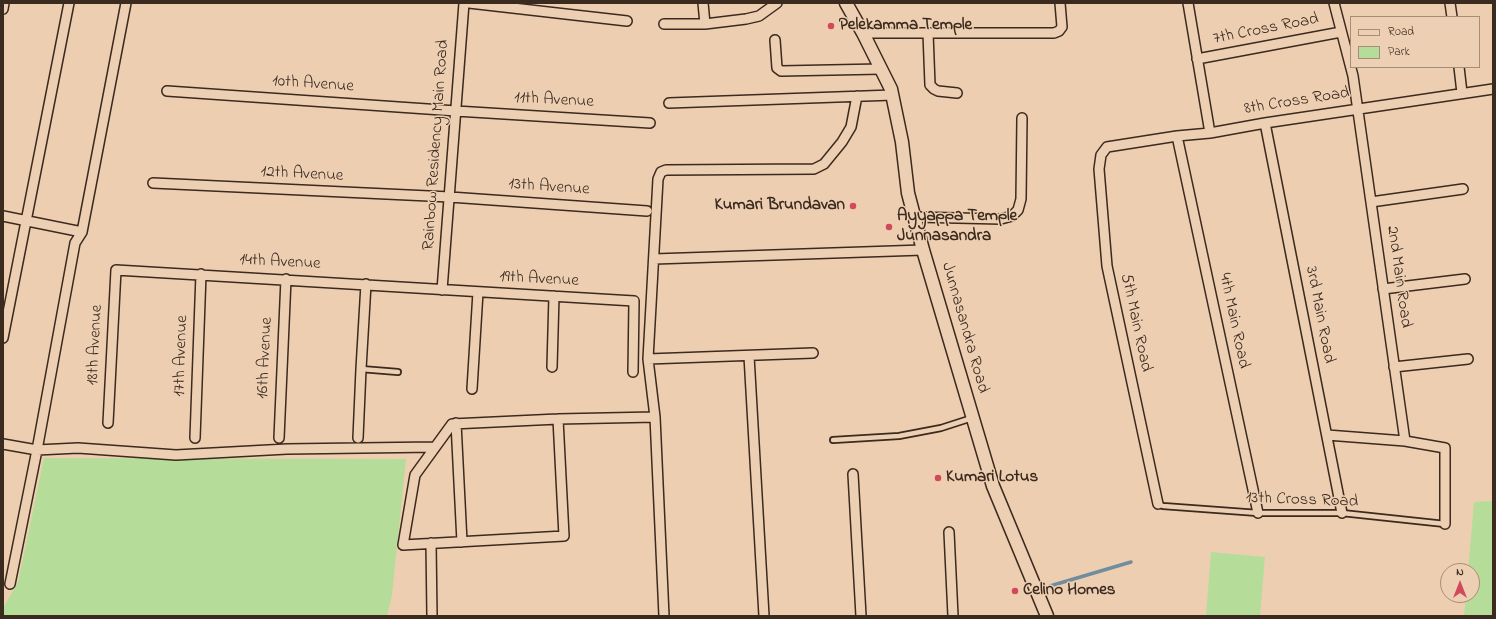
<!DOCTYPE html>
<style>
body{margin:0}
#map{position:relative;width:1496px;height:619px;overflow:hidden;background:#eeceb0;font-family:"Indie Flower",sans-serif}
canvas{display:block}
.frame{position:absolute;inset:0;border:4px solid #3b2a1e;pointer-events:none}
.legend{position:absolute;left:1350px;top:16px;width:130px;height:52px;box-sizing:border-box;background:#edcfb3;border:1px solid #a68d77;margin:0;padding:5px 7px;list-style:none;font-size:12px;color:#3b2a1e}
.legend li{display:flex;align-items:center;gap:8px;height:20px}
.legend b{width:20px;border:1px solid #a68d77}
.north{position:absolute;left:1440px;top:563px;width:40px;height:40px;box-sizing:border-box;background:#edcfb3;border:1px solid #a68d77;border-radius:50%;rotate:0deg;font-size:11px;font-weight:700;line-height:16px;text-align:center;color:#3b2a1e}
.north::after{content:'';display:block;margin:auto;width:14px;height:18px;background:#d1495b;clip-path:polygon(50% 0,100% 100%,50% 72%,0 100%)}
</style>
<div id="map">
<canvas width="1496" height="619"></canvas>
<div class="frame"></div>
<ul class="legend">
<li><b style="height:5px;background:#edcfb3"></b>Road</li>
<li><b style="height:11px;background:#b5dd99"></b>Park</li>
</ul>
<div class="north">N</div>
</div>
<script>
const ctx = document.querySelector('canvas').getContext('2d');
ctx.lineJoin = 'round';
function paint(path, color) {
  ctx.fillStyle = color;
  ctx.fill(path, 'evenodd');
}
function toPath(rows) {
  const path = new Path2D();
  for (const r of rows) {
    path.moveTo(r[0], r[1]);
    for (let i = 2; i < r.length; i += 2) path.lineTo(r[i], r[i + 1]);
  }
  return path;
}
function trace(path, color, width, dash) {
  ctx.strokeStyle = color;
  ctx.lineWidth = width;
  ctx.lineCap = dash ? 'butt' : 'round';
  ctx.setLineDash(dash || []);
  ctx.stroke(path);
}
function write(font, color, halo, rows, align = 'center') {
  ctx.font = font + ' "Indie Flower",sans-serif';
  ctx.lineWidth = 3;
  ctx.setLineDash([]);
  ctx.textBaseline = 'middle';
  ctx.strokeStyle = halo;
  ctx.fillStyle = color;
  for (const [text, x, y, turn = 0] of rows) {
    ctx.save();
    ctx.translate(x, y);
    ctx.rotate((+turn || 0) * Math.PI / 180);
    ctx.textAlign = isNaN(turn) ? turn : align;
    if (halo) ctx.strokeText(text, 0, 0);
    ctx.fillText(text, 0, 0);
    ctx.restore();
  }
}
const green = toPath([
 [44,458,406,459,392,595,387,616,3,616,3,608,18,582],
 [1493,501,1493,616,1464,616,1466,595,1472,595,1472,571,1468,571,1474,502],
 [1211,552,1265,557,1260,616,1206,616]
]);
const stream = toPath([
 [1050,586,1131,562]
]);
const service = toPath([
 [361,369,398,372],
 [833,440,899,436,941,428,972,418],
 [1158,504,1163,506,1258,513,1342,513,1445,524]
]);
const minor = toPath([
 [469,3,627,21],
 [703,3,705,24],
 [1188,3,1210,133],
 [1334,3,1353,76,1405,441,1445,448,1445,524],
 [1450,3,1452,17],
 [3,9,4,3],
 [664,24,705,24,746,19,759,16,777,3],
 [863,33,1054,33,1059,31,1062,27,1060,3],
 [928,33,930,85,934,89,938,91,957,93],
 [775,40,777,68,781,71,881,69],
 [1197,59,1341,32],
 [1459,67,1462,93],
 [167,91,456,111,650,123],
 [669,103,893,95],
 [1265,123,1342,513],
 [1177,136,1258,513],
 [153,183,450,197,647,211],
 [1371,202,1463,189],
 [3,216,82,232],
 [914,217,1001,219,1012,216,1018,210,1021,199,1022,118],
 [654,259,923,250],
 [1383,289,1465,279],
 [442,290,464,3],
 [3,338,69,3],
 [749,356,764,616],
 [648,359,813,353],
 [552,367,554,296],
 [1394,367,1468,359],
 [472,389,478,292],
 [558,419,564,536,403,545,415,475,452,424,558,419,655,417],
 [108,423,116,270,634,301,633,372],
 [456,423,462,542],
 [1327,435,1405,441],
 [195,438,201,274],
 [279,438,286,279],
 [358,438,361,369,366,284],
 [3,444,37,450,78,448,176,455,287,449,435,447],
 [853,474,861,616],
 [1158,504,1107,266,1099,169,1101,155,1107,147,1177,136,1210,133,1265,123,1493,89],
 [949,532,953,616],
 [431,543,432,616],
 [10,584,37,450,75,243,82,232,126,3],
 [664,616,655,417,648,359,658,179,661,172,666,170,814,169,824,164,842,142,851,127,857,96]
]);
const tertiary = toPath([
 [846,3,863,33,891,89,902,142,908,193,923,250,993,486,1047,616]
]);
const markers = [
 [831,26,4,"#d1495b"],
 [853,206,4,"#d1495b"],
 [889,227,4,"#d1495b"],
 [938,478,4,"#d1495b"],
 [1015,591,4,"#d1495b"]
];
const poiNames = [
 ["Pelekamma Temple",839,26],
 ["Kumari Brundavan",845,206,"right"],
 ["Ayyappa Temple",897,217],
 ["Junnasandra",897,237],
 ["Kumari Lotus",946,478],
 ["Celino Homes",1023,591]
];
const streetNames = [
 ["7th Cross Road",1266,30,-11],
 ["10th Avenue",313,85,4],
 ["11th Avenue",554,101,3],
 ["8th Cross Road",1297,102,-9],
 ["Rainbow Residency Main Road",437,145,-86],
 ["12th Avenue",302,175,3],
 ["13th Avenue",549,188,4],
 ["14th Avenue",280,263,3],
 ["2nd Main Road",1398,277,82],
 ["19th Avenue",539,280,3],
 ["3rd Main Road",1319,315,79],
 ["4th Main Road",1233,321,78],
 ["5th Main Road",1135,323,78],
 ["Junnasandra Road",964,328,74],
 ["18th Avenue",96,345,-87],
 ["17th Avenue",182,356,-88],
 ["16th Avenue",266,358,-87],
 ["13th Cross Road",1302,501,2]
];
paint(green, '#b5dd99');
trace(stream, '#708d9e', 3.5);
trace(service, '#3b2a1e', 8);
trace(minor, '#3b2a1e', 12);
trace(tertiary, '#3b2a1e', 15);
trace(service, '#edcfb3', 4.5);
trace(minor, '#edcfb3', 9);
trace(tertiary, '#edcfb3', 12);
for (const [x, y, r, color] of markers) {
  const dot = new Path2D();
  dot.arc(x, y, r, 0, 2 * Math.PI);
  ctx.fillStyle = color;
  ctx.fill(dot);
  trace(dot, '#edcfb3', 1.5);
}
write('bold 17px', '#3b2a1e', '#edcfb3', poiNames, 'left');
write('17px', '#3b2a1e', '#edcfb3', streetNames);
</script>
